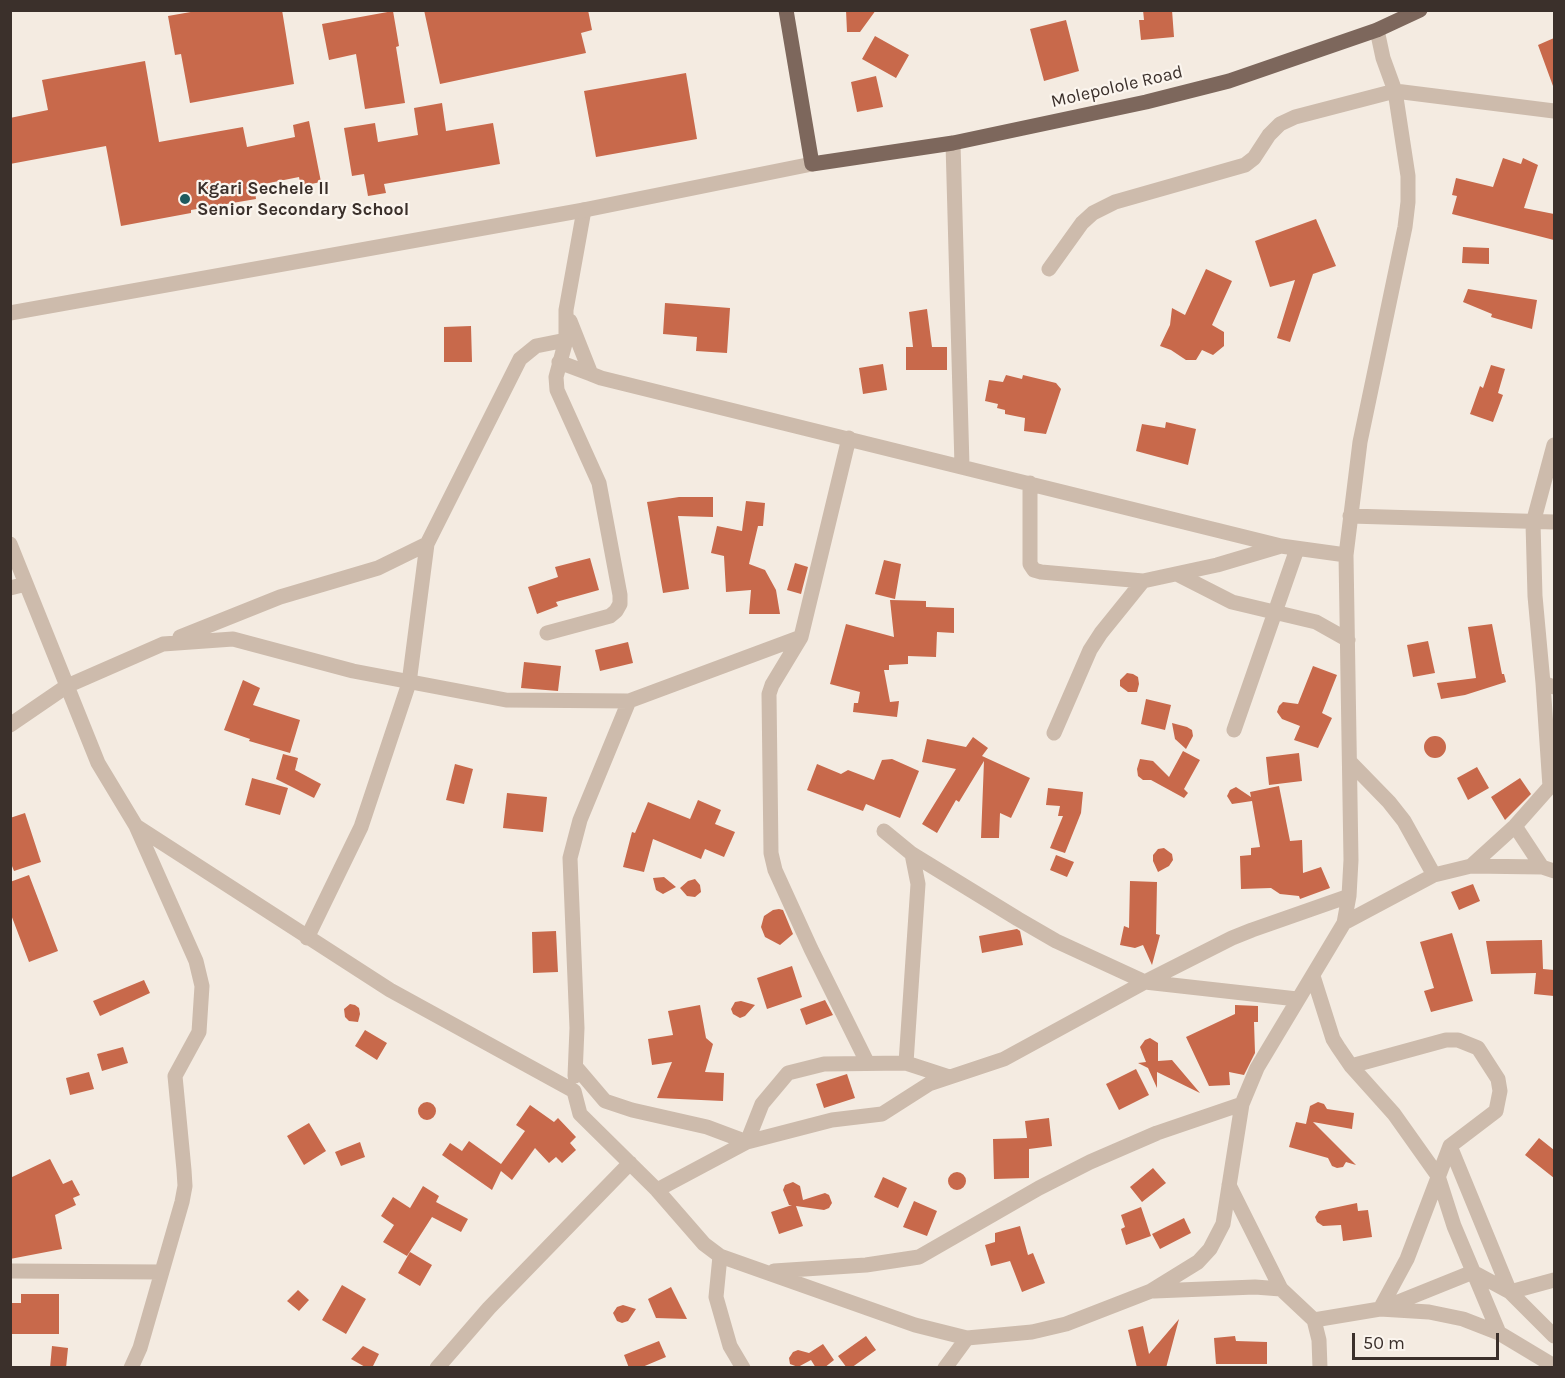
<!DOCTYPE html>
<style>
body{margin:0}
#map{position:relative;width:1565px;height:1378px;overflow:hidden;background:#f4ebe1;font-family:Karla,sans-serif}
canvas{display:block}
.frame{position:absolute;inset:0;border:12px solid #3b302b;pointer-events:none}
.scale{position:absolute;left:1352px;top:1333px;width:147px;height:27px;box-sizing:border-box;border:3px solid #3b302b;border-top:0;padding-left:8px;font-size:18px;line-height:21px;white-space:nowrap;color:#3b302b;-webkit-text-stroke:4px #fbf5ee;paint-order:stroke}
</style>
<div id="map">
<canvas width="1565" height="1378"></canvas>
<div class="frame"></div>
<div class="scale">50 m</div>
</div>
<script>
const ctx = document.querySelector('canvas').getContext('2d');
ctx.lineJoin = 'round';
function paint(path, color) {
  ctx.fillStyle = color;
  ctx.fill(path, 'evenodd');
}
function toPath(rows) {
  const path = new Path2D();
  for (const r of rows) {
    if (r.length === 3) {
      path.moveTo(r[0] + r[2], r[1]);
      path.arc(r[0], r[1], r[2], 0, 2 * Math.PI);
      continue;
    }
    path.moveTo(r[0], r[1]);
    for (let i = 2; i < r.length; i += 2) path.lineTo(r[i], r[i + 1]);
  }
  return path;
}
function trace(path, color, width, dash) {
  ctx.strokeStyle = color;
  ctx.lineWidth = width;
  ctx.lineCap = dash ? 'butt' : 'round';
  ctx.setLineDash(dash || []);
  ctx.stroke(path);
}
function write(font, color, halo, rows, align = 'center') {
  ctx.font = font + ' Karla,sans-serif';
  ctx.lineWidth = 4.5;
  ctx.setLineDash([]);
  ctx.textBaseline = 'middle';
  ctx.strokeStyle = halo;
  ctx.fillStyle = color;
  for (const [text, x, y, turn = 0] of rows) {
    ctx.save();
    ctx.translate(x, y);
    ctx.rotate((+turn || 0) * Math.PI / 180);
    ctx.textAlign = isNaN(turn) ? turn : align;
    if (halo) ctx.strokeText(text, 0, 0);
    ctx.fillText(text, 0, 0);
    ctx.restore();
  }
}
const building = toPath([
 [202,10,282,10,294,84,190,103,181,54,175,55,168,16],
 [424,10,588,10,592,30,581,33,586,53,440,84],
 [846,10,876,10,860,32,847,32],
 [1143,10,1172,10,1174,37,1141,40,1139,20,1144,20],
 [393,11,399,46,396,47,405,103,365,109,356,54,329,60,322,24],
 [1066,20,1079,71,1044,81,1030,29],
 [875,36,909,55,896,78,862,59],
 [1554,38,1554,85,1553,86,1538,45],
 [145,61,159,142,243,127,247,147,295,137,293,125,309,121,321,182,301,186,299,177,254,186,256,199,191,210,191,213,121,226,106,146,10,164,10,118,48,110,42,80],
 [686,73,697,139,596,157,584,91],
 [876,76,883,107,857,112,851,82],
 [442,103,446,131,493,123,500,164,384,184,386,193,368,196,364,174,352,176,344,128,375,123,378,142,418,135,414,108],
 [1503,158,1521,164,1523,158,1538,165,1524,208,1554,214,1554,240,1452,214,1457,196,1452,195,1456,178,1493,187],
 [1316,219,1336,266,1313,274,1290,342,1277,338,1295,280,1270,287,1255,241],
 [1463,247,1489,248,1489,264,1462,263],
 [1206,269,1232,281,1212,325,1224,332,1224,346,1213,355,1202,350,1196,360,1186,360,1171,350,1160,346,1170,325,1172,308,1185,315],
 [1468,289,1537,300,1532,329,1491,317,1492,314,1463,302],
 [665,303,730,308,727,353,696,351,697,337,663,334],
 [927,309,932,347,947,347,947,370,906,370,906,347,913,347,909,312],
 [471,326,472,362,444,362,444,327],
 [883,364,887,390,863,394,859,368],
 [1491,365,1505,369,1498,393,1503,395,1493,422,1470,414,1480,386,1483,388],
 [1006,375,1022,379,1023,375,1056,383,1061,389,1046,434,1024,431,1025,418,1005,414,1005,410,997,408,998,404,985,401,989,380,1003,382],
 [1166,422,1196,429,1188,465,1136,451,1142,424,1165,428],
 [679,497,713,497,713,517,678,516,689,589,663,593,647,502],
 [746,501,765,503,763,526,758,526,749,564,765,570,776,590,780,614,749,614,751,590,726,592,724,556,711,553,717,526,742,531],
 [590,558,599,590,556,602,558,606,537,614,528,587,558,577,555,567],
 [884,560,901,564,895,599,875,594],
 [795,563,808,567,801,594,787,590],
 [890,600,926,601,926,607,954,608,954,633,937,632,936,657,908,656,908,664,889,665,889,670,884,670,890,702,899,701,897,717,853,712,854,703,858,703,860,692,830,684,846,624,894,637],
 [1492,624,1502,674,1504,674,1506,682,1465,695,1441,699,1437,683,1476,678,1468,627],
 [1428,641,1435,673,1413,677,1407,645],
 [628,642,633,663,600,671,595,650],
 [524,662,561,666,558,691,521,688],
 [1313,666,1337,675,1322,713,1332,718,1318,748,1294,740,1300,726,1282,719,1277,712,1279,706,1283,702,1298,704],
 [1127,673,1133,674,1138,677,1139,684,1137,692,1128,692,1120,686,1120,680],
 [243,680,260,688,253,705,300,720,290,753,249,741,250,739,224,730],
 [1146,699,1171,705,1165,730,1141,724],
 [1172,723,1187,727,1192,730,1193,736,1186,749,1175,739],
 [1435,747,11],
 [973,737,988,748,982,756,1030,778,1011,818,1000,813,999,838,981,838,984,761,959,802,956,800,937,833,922,824,956,769,922,762,927,739,966,747],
 [1183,751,1200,760,1184,789,1188,793,1184,798,1151,780,1143,780,1138,776,1137,769,1140,759,1153,761,1169,777],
 [1299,753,1302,781,1269,785,1266,757],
 [283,754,298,758,295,770,321,784,314,798,276,779],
 [892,759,919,771,900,818,866,804,863,811,807,790,817,764,841,774,848,770,874,780,882,760],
 [455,764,473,769,464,804,446,800],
 [1477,767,1489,788,1468,800,1457,778],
 [252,778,288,788,280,815,245,805],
 [1520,778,1531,794,1505,820,1491,797],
 [1279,786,1290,841,1302,840,1303,873,1321,867,1330,888,1300,899,1299,896,1280,894,1271,888,1241,889,1240,856,1251,855,1251,848,1260,847,1252,801,1232,804,1227,796,1230,790,1236,787,1251,797,1250,792],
 [1048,788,1083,792,1081,813,1065,853,1050,848,1063,816,1058,816,1060,806,1046,805],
 [507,793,547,797,543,832,503,828],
 [698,800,721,810,715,824,735,832,724,857,705,849,701,859,653,839,644,872,623,867,632,832,635,833,648,802,690,819],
 [25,813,41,862,14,871,10,861,10,818],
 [1164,848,1172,854,1173,860,1169,866,1158,872,1153,861,1153,855,1158,849],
 [1056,855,1074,862,1067,877,1050,870],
 [29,875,58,951,29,962,10,912,10,882],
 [664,877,676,887,663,894,656,890,653,878],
 [695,879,700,885,701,892,695,897,687,896,680,888,688,881],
 [1130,881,1157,882,1156,934,1160,935,1152,965,1143,945,1135,948,1120,945,1124,926,1129,928],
 [1473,884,1480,901,1459,910,1451,892],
 [779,909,783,910,793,934,780,945,765,937,761,927,764,916,773,910],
 [1017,929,1020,931,1023,945,982,953,979,936],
 [556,931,558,972,533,973,532,932],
 [1452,933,1473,1001,1431,1012,1424,991,1434,988,1420,942],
 [1542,940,1543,969,1554,970,1554,996,1534,994,1536,973,1491,974,1486,941],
 [792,966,802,997,767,1009,757,978],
 [144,980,150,993,100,1016,93,1001],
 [825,1000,833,1015,806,1025,800,1009],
 [741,1001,755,1005,745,1016,740,1018,733,1014,731,1009,735,1002],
 [350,1004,355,1005,359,1008,360,1014,358,1022,349,1021,345,1017,344,1009],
 [700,1005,706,1038,713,1044,705,1072,724,1073,723,1101,657,1098,672,1062,652,1065,648,1039,673,1035,668,1011],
 [1235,1005,1258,1006,1258,1022,1254,1022,1255,1053,1244,1075,1229,1072,1230,1085,1209,1086,1186,1037,1235,1014],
 [365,1030,387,1043,377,1060,355,1046],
 [1150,1038,1158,1043,1158,1061,1172,1060,1200,1093,1157,1072,1157,1088,1148,1068,1138,1063,1146,1062,1140,1047,1145,1040],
 [123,1047,128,1063,102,1071,97,1054],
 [1136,1069,1149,1095,1119,1110,1106,1084],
 [89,1072,94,1089,70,1095,66,1078],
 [847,1074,855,1098,824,1108,816,1084],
 [1318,1102,1324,1104,1327,1109,1354,1113,1352,1129,1313,1122,1356,1165,1346,1162,1343,1167,1337,1168,1332,1166,1328,1158,1289,1147,1296,1122,1306,1124,1310,1106],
 [427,1111,9],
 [530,1105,554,1122,558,1118,576,1137,570,1143,576,1150,562,1163,556,1157,549,1163,535,1148,512,1180,501,1171,492,1190,442,1155,450,1143,462,1151,469,1141,501,1164,525,1131,516,1125],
 [1049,1118,1052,1146,1029,1149,1029,1178,994,1179,993,1139,1027,1138,1025,1121],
 [309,1123,326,1151,304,1165,287,1136],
 [1539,1138,1554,1150,1554,1178,1525,1155],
 [360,1142,365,1157,341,1166,335,1152],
 [50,1159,63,1184,72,1180,80,1195,73,1198,76,1205,55,1215,62,1249,10,1259,10,1178],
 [1153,1168,1166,1183,1142,1202,1130,1187],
 [957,1181,9],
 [883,1177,907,1188,898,1208,874,1197],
 [793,1182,800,1186,803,1200,825,1193,829,1195,832,1203,829,1208,824,1210,796,1206,803,1226,779,1234,771,1212,792,1205,789,1205,783,1190,785,1185],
 [423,1186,439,1196,436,1202,468,1219,461,1232,432,1217,407,1256,383,1242,394,1225,381,1216,393,1197,410,1208],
 [914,1201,937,1211,927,1236,903,1227],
 [1357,1203,1358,1211,1368,1210,1372,1237,1343,1241,1341,1225,1323,1226,1317,1222,1315,1217,1319,1211],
 [1141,1207,1151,1236,1126,1245,1121,1229,1125,1227,1121,1215],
 [1184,1218,1191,1233,1160,1249,1152,1234],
 [1020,1226,1028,1255,1033,1253,1045,1283,1022,1292,1010,1261,991,1266,985,1245,995,1242,995,1233],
 [410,1252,432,1265,420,1286,398,1273],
 [342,1285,366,1299,346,1334,322,1320],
 [671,1287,687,1319,656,1318,648,1299],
 [298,1290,309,1300,299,1311,287,1301],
 [21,1294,59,1294,59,1334,10,1334,10,1303,21,1303],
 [623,1305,636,1309,628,1321,622,1323,617,1321,613,1313,617,1307],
 [1179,1319,1166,1368,1137,1368,1128,1330,1143,1326,1149,1354],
 [866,1336,876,1350,851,1368,847,1368,838,1356],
 [1235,1336,1236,1341,1267,1342,1267,1364,1216,1364,1214,1338],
 [659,1341,666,1357,640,1368,629,1368,624,1355],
 [823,1344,834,1360,824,1368,816,1368,811,1360,798,1367,790,1364,789,1358,793,1352,798,1350,809,1353],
 [52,1346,68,1348,66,1368,50,1368],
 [363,1346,379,1354,372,1368,367,1368,351,1359]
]);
const minor = toPath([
 [953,143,962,466],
 [1049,269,1082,223,1093,213,1115,202,1245,165,1254,158,1269,135,1280,124,1295,117,1395,91,1554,111],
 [570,321,591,374,601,378,1281,546],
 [559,362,591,374],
 [849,438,801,637,772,685,769,694,771,853,775,870,811,949,867,1062],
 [1554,445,1533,523,1535,596,1543,683,1554,687],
 [1030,483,1030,564,1034,570,1041,572,1143,581,1217,565,1281,546,1346,555],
 [1350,516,1554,522],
 [10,544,98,763,136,826,390,990,574,1091,580,1114,657,1190,704,1244,720,1256,915,1325,967,1338,1032,1332,1066,1324,1151,1291,1198,1262,1210,1249,1223,1224,1242,1104,1257,1068,1344,923,1349,896,1351,860,1346,555,1360,442,1405,227,1408,202,1408,176,1395,91,1383,58,1377,30],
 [1177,574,1232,602,1316,622,1348,640],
 [10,588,26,584],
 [547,633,610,616,616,611,620,604,620,595,599,483,557,390,556,377,566,340],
 [180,637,280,597,378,568,427,544],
 [1543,683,1550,787],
 [10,725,67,686,163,644,233,639,353,671,506,700,629,701,801,637],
 [1234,730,1297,549],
 [1054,733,1090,650,1101,633,1143,581],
 [1350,762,1389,802,1404,821,1434,875],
 [1515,826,1542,867],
 [884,831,912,854,1018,919,1056,941,1145,982,1297,999],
 [1471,866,1515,826,1554,782],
 [1344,923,1434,875,1471,866,1542,867,1554,871],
 [307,938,361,827,409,683,427,544,520,359,536,346,566,340,566,310,584,210],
 [1313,976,1333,1039,1338,1047,1351,1066,1394,1114,1438,1176,1454,1226,1499,1333],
 [906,1063,918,884,912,854],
 [1351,1066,1446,1040,1458,1040,1478,1048,1498,1079,1500,1091,1496,1111,1450,1146,1407,1259,1380,1309],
 [576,1067,605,1101,632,1110,707,1127,747,1142,762,1104,788,1073,824,1064,906,1063,949,1077],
 [575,1076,577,1028,570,858,580,820,629,701],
 [1450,1146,1510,1292,1554,1336],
 [1229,1185,1281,1289,1314,1320,1319,1340,1320,1368],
 [657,1190,747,1142,832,1120,882,1114,929,1084,1004,1059,1145,982,1232,938,1252,930,1349,896],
 [720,1256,716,1297,730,1346,743,1368],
 [12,1271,161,1272],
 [774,1271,866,1265,919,1257,1039,1188,1090,1162,1157,1133,1242,1104],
 [1154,1291,1255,1287,1281,1289],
 [1386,1307,1473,1272,1510,1292,1554,1280],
 [1314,1320,1380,1309,1429,1312,1463,1319,1499,1333,1554,1366],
 [131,1368,140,1348,182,1202,185,1186,184,1170,175,1076,199,1032,202,986,196,961,136,826],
 [437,1368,489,1308,630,1163],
 [945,1368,967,1338]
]);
const tertiary = toPath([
 [10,313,584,210,812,164]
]);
const primary = toPath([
 [786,10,812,164,953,143,1146,102,1229,81,1377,30,1420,10]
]);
const markers = [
 [185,199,6,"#1f5a5e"]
];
const streetNames = [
 ["Molepolole Road",1117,87,-13]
];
const poiNames = [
 ["Kgari Sechele II",197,189],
 ["Senior Secondary School",197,210]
];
paint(building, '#c8694b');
trace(minor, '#cdbbac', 15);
trace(tertiary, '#cdbbac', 15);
trace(primary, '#7d675c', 15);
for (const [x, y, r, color] of markers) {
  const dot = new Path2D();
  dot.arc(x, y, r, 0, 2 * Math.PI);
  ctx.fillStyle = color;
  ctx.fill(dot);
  trace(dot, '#fbf5ee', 2);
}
write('18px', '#3b302b', '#fbf5ee', streetNames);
write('bold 18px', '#3b302b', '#fbf5ee', poiNames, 'left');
</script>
